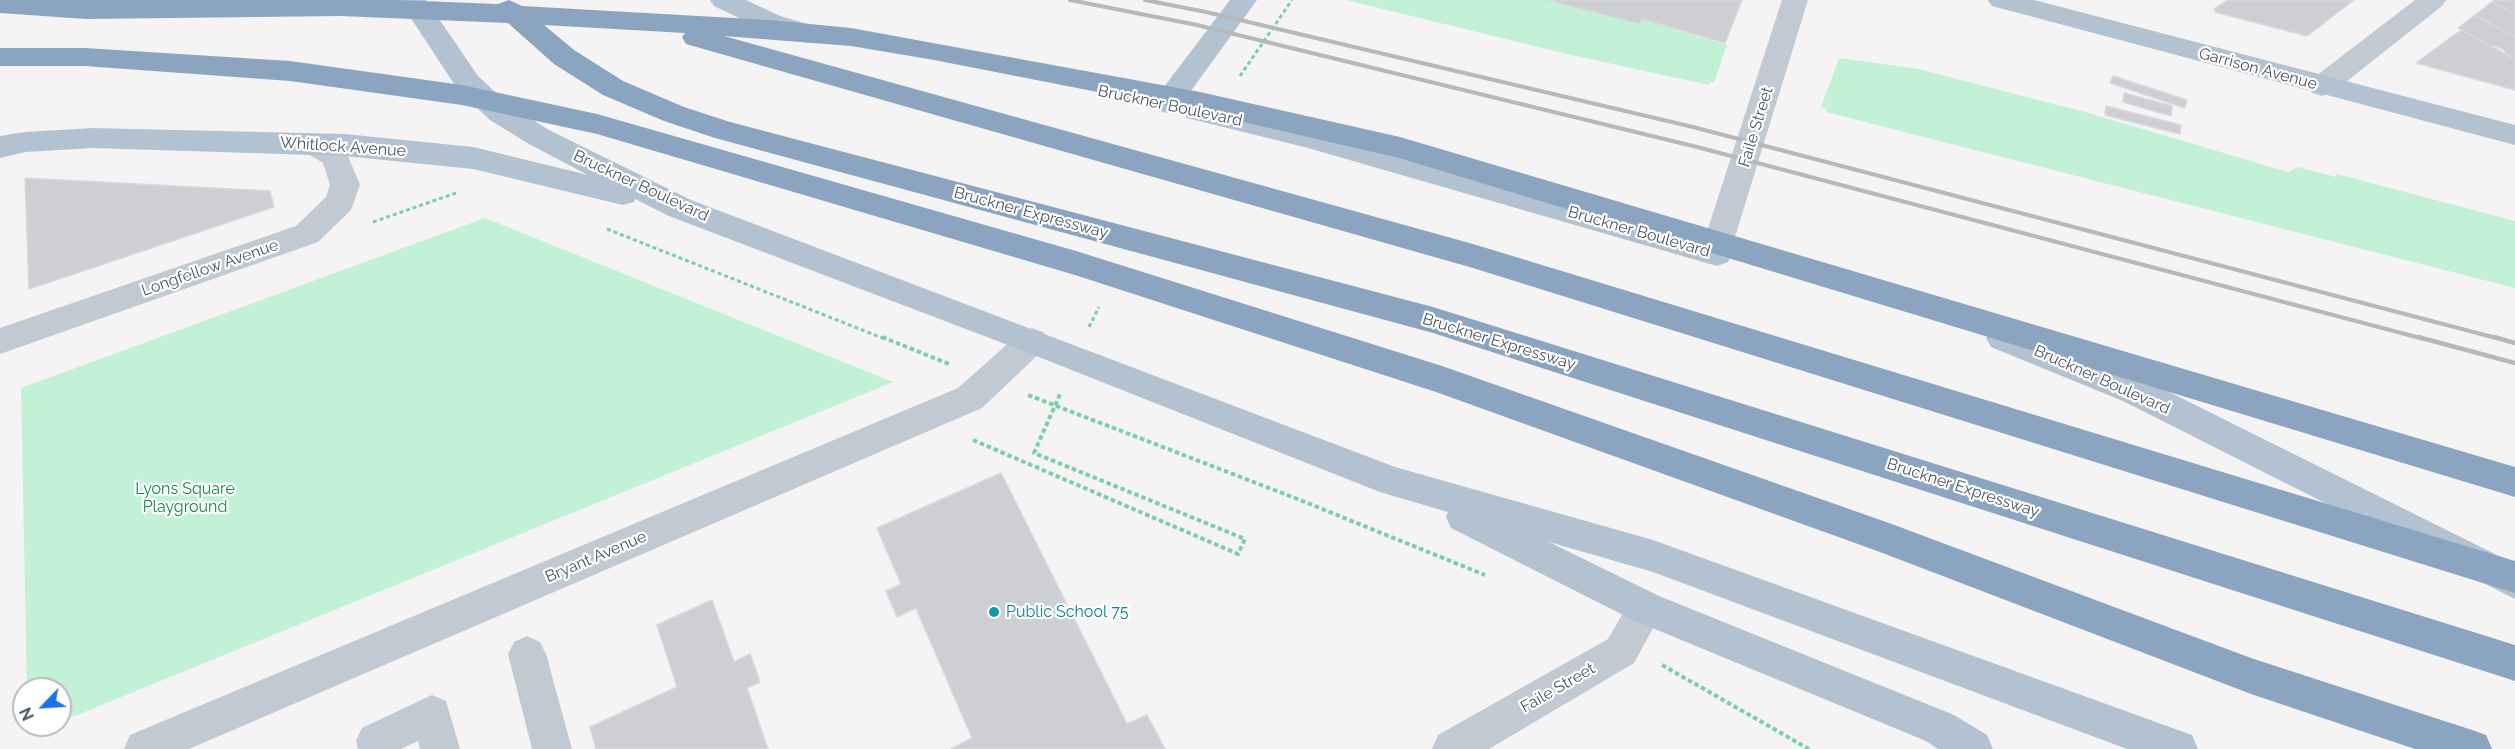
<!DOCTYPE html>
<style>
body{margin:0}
#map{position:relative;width:2515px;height:749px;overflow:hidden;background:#f5f3f3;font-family:Raleway,sans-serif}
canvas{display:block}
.north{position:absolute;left:12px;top:677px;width:60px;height:60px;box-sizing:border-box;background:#fff;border:2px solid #b7bbc0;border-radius:50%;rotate:245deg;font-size:16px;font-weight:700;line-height:24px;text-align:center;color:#4a5661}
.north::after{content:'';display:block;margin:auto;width:21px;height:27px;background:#1a73e8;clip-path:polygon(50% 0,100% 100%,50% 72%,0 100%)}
</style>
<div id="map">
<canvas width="2515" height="749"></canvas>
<div class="north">N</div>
</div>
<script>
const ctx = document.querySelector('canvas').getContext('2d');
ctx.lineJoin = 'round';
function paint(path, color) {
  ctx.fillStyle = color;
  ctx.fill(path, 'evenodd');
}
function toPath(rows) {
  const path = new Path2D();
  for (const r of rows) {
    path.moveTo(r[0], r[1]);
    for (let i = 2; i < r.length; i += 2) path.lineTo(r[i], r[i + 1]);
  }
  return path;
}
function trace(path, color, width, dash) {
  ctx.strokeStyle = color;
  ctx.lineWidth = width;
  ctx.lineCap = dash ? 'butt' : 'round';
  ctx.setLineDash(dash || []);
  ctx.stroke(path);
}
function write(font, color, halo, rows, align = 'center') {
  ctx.font = font + ' Raleway,sans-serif';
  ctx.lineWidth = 4.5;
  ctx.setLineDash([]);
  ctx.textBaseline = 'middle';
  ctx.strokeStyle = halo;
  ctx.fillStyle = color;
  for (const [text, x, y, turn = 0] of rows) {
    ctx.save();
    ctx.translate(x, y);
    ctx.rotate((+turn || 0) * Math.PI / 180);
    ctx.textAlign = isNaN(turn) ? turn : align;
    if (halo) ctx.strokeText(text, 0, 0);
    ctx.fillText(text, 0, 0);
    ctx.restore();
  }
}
const green = toPath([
 [1346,0,1547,0,1640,24,1642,19,1727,45,1714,83,1710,82,1709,85,1567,54],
 [1839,58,1918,69,2085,112,2288,172,2298,167,2336,177,2337,174,2515,221,2515,288,1826,112,1827,108,1821,107],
 [485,218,893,382,60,722,60,689,27,689,21,388]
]);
const building = toPath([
 [1547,0,1742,0,1725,43,1642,19,1640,24,1547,0],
 [2228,0,2354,0,2307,36,2215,12,2214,9,2228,0],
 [2495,0,2515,0,2515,14,2492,2,2495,0],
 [2492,2,2515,14,2515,37,2475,15,2492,2],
 [2475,15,2515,37,2515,59,2504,53,2507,52,2494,45,2492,47,2458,28,2475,15],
 [2461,30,2515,59,2515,90,2416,63,2461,30],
 [2113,76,2187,100,2185,108,2110,83,2113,76],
 [2124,93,2172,106,2171,116,2123,102,2124,93],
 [2106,106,2181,125,2180,134,2105,115,2106,106],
 [25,178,270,191,274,207,29,289,25,178],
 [1001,473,1127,724,1147,715,1165,749,951,749,972,738,916,608,897,617,886,591,901,584,877,528,1001,473],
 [712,600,734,662,750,654,760,682,747,688,768,749,596,749,590,727,677,687,657,625,712,600]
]);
const pathFar1 = toPath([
 [1240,76,1292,0],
 [373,222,456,193],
 [607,229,885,339],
 [1089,327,1099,307]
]);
const path = toPath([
 [882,337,949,364],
 [1028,395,1295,498,1485,575],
 [973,440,1238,554,1245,539,1034,453,1061,392],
 [1662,665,1809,749]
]);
const minor = toPath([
 [1782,0,1808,0,1730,253,1726,261,1715,265,1704,261,1700,253,1782,0],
 [2415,0,2446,0,2442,6,2332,93,2322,96,2312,93,2308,86,2312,79,2415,0],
 [313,133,345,149,360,185,351,210,318,242,0,354,0,328,296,226,326,197,330,185,323,163,303,151,298,144,303,137,313,133],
 [1032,328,1043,332,1048,341,1043,350,982,408,189,749,124,749,130,735,958,388,1021,332,1032,328],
 [1646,591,1659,596,1664,608,1634,663,1489,749,1432,749,1438,735,1608,639,1633,596,1646,591],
 [527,636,540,642,546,654,572,749,532,749,508,654,514,642,527,636],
 [432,695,446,701,460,749,420,749,418,741,401,749,358,749,356,741,362,728,432,695]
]);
const major = toPath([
 [399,0,426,0,478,76,510,106,549,130,691,200,1395,467,1653,540,2178,730,2192,735,2198,749,2127,749,1653,572,1549,542,1659,596,1954,715,1987,735,1993,749,1938,749,1926,741,1633,620,1451,528,1446,517,1448,512,1380,492,1021,350,669,216,635,199,634,202,623,205,473,169,345,156,93,148,25,152,0,158,0,136,25,132,93,128,345,134,473,147,588,175,529,144,490,120,458,90,399,0],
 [710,0,746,0,780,16,818,27,822,34,818,41,808,43,798,41,760,28,714,6,710,0],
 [1230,0,1257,0,1177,110,1167,113,1157,110,1153,103,1157,96,1230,0],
 [1988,0,2034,0,2515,125,2515,145,1992,6,1988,0],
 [1197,101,1308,128,1717,242,1728,246,1732,254,1728,262,1717,266,1308,148,1187,118,1183,111,1187,104,1197,101],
 [2002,325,2147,381,2515,564,2515,599,2123,401,1991,347,1986,338,1991,329,2002,325]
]);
const highway = toPath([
 [0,0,396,0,498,4,509,0,522,6,769,20,851,28,1200,92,1400,137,2515,467,2515,497,1399,158,1200,112,934,60,851,46,724,36,1473,244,2515,561,2515,593,1473,268,686,44,682,37,685,33,544,25,574,50,623,81,684,107,730,122,1433,307,2515,645,2515,681,1433,333,715,138,664,121,603,95,554,64,508,23,340,16,86,19,0,13,0,0],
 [0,48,85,48,290,61,462,85,597,114,1076,251,1442,366,1889,523,2251,658,2472,730,2486,735,2492,749,2415,749,2251,694,1880,552,1436,392,1075,275,597,134,462,105,290,81,85,66,0,66,0,48]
]);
const railFar1 = toPath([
 [1070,0,1197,25,1697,147,2424,339],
 [1145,0,1206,12,1693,127,2500,339]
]);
const rail = toPath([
 [2418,337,2515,363],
 [2494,337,2515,343]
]);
const markers = [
 [994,612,6,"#0f9aa8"]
];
const streetNames = [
 ["Garrison Avenue",2258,69,15],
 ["Bruckner Boulevard",1170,106,12],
 ["Faile Street",1756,127,-73],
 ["Whitlock Avenue",343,147,4],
 ["Bruckner Boulevard",641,186,25],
 ["Bruckner Expressway",1031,213,15],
 ["Bruckner Boulevard",1639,232,16],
 ["Longfellow Avenue",210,268,-19],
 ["Bruckner Expressway",1499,342,17],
 ["Bruckner Boulevard",2102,380,24],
 ["Bruckner Expressway",1963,488,18],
 ["Bryant Avenue",596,557,-23],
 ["Faile Street",1558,688,-30]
];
const parkNames = [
 ["Lyons Square",185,489],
 ["Playground",185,507]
];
const cultureNames = [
 ["Public School 75",1006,612]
];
paint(green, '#c3f1d5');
paint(building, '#cdcfd5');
trace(building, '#d7d9de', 1.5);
trace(pathFar1, '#7ad0a6', 3, [4, 3]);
trace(path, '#7ad0a6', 4, [4.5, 3]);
paint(minor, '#c1cad2');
paint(major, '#b3c2d1');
paint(highway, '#8ba5c1');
trace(railFar1, '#b5b8bd', 4);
trace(rail, '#b5b8bd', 4.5);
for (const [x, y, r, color] of markers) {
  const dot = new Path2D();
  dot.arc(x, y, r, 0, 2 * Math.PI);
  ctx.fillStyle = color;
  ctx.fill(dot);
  trace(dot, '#fff', 2);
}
write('16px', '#4a5661', '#fff', streetNames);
write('16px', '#17864f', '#fff', parkNames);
write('16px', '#0d838f', '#fff', cultureNames, 'left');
</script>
